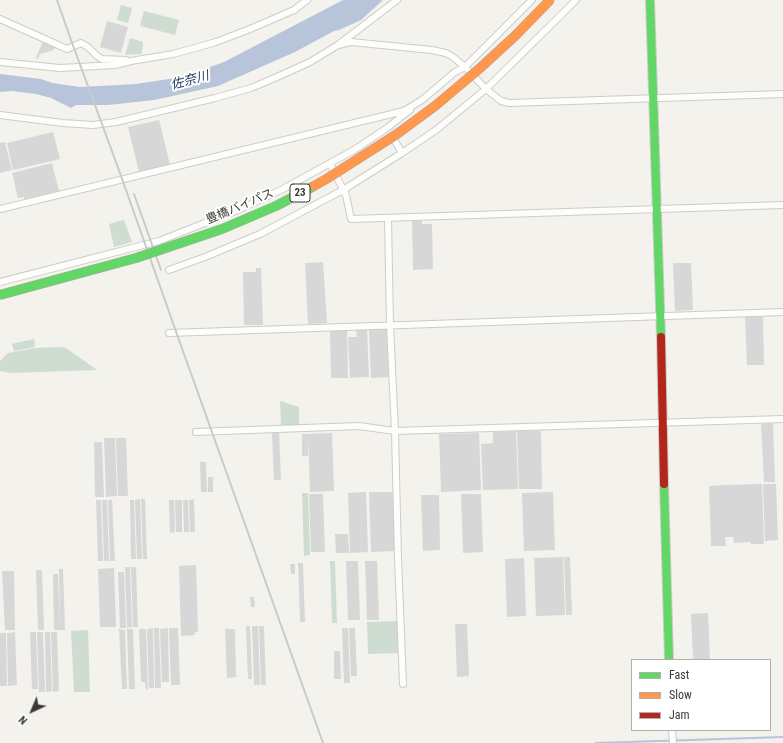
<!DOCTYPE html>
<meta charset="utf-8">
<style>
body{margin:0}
#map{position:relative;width:783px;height:743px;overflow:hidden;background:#f3f2ed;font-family:"Roboto Condensed",sans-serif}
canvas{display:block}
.legend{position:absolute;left:631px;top:659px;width:140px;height:72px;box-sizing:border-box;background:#fff;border:1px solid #b1b0af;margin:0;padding:5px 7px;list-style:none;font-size:12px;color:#3b3a36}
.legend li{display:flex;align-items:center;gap:8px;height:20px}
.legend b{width:20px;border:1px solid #b1b0af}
.north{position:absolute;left:12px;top:691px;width:40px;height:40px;-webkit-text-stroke:3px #fff;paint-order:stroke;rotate:224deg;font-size:11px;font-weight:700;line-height:16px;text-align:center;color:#3b3a36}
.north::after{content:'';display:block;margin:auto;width:14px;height:18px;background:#3b3a36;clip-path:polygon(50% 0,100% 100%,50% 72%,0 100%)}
</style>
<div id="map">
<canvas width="783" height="743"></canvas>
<ul class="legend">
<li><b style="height:5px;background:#63d668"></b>Fast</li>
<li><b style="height:5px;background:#ff974d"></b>Slow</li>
<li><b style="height:5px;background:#b3261e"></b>Jam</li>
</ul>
<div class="north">N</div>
</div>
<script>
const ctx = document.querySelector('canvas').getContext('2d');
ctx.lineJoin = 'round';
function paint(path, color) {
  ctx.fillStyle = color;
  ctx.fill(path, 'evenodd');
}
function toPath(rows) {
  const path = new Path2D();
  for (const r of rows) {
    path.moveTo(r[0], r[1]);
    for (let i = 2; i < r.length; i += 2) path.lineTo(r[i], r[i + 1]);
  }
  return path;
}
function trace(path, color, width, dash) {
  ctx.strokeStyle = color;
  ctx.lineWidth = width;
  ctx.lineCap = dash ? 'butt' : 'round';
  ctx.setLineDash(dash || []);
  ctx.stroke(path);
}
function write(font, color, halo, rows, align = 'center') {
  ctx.font = font + ' "Roboto Condensed","Noto Sans JP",sans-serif';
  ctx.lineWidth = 4;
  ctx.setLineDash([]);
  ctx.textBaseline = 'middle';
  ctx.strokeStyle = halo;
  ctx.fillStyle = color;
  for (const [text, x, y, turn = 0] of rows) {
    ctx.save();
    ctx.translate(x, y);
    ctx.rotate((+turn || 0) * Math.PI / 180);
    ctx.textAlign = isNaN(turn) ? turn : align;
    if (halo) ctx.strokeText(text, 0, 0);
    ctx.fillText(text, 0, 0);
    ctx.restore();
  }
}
const green = toPath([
 [121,5,132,8,128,23,117,20],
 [144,11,179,20,175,35,140,26],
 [130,38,143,42,142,54,125,55],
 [124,220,132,242,114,247,109,224],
 [34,339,35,347,14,351,12,344],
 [60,347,66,348,97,370,10,373,0,371,0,361,8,353,35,348],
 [280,401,299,407,299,425,281,425],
 [302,493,308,493,310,555,304,556],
 [330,561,335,561,337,623,332,623],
 [399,621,400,653,368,654,367,622],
 [88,630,90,692,74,692,71,631]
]);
const water = toPath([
 [343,0,383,0,361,20,339,30,334,31,295,52,218,86,154,100,108,105,76,105,71,108,51,98,36,94,12,91,0,92,0,74,41,79,52,83,80,87,136,84,182,77,224,62]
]);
const stream = toPath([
 [596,743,783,737]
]);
const building = toPath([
 [107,21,128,27,121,53,100,47],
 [43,41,56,46,54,50,40,54,38,59,36,58],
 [159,120,170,165,139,172,128,127],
 [53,132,60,159,13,170,7,143],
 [5,142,12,170,0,173,0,143],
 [52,163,59,191,24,200,24,197,18,198,12,173],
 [412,220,422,220,422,224,432,224,433,269,413,270],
 [323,262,327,323,308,324,305,263],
 [673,263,691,263,693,310,675,311],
 [256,268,261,268,263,325,244,325,243,272,256,272],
 [745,317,763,317,764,365,747,365],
 [367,328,369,377,350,378,348,337,357,337,356,329],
 [390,328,392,377,371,378,369,329],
 [330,330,347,330,348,378,331,378],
 [773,423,775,482,764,482,761,424],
 [516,431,518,489,483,490,481,444,493,443,493,432],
 [517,431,541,431,542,489,519,489],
 [279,432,281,480,274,480,272,433],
 [332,433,334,491,310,492,308,434],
 [479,433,481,490,441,492,439,434],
 [302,434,308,434,308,456,302,456],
 [104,438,115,438,117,496,106,497],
 [116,438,126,438,128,496,118,496],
 [94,442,102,442,104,497,95,497],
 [200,462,206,462,207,492,201,492],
 [208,477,213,477,213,492,208,492],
 [762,484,764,544,751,544,751,542,734,543,733,537,725,537,726,546,711,546,709,486,724,485,724,508,724,485],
 [763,484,776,484,778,540,765,541],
 [366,492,368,552,350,553,348,493],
 [369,492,394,492,396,551,371,552],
 [553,492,555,550,524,551,522,493],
 [309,494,323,494,325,552,311,552],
 [461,494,481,494,483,552,463,553],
 [421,495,439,495,440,550,423,551],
 [140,499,142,559,137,559,135,500],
 [141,499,145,499,147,559,143,559],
 [194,499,195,532,190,532,189,500],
 [96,500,101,500,103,561,98,561],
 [102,500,107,500,109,561,104,561],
 [108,500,112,500,115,561,110,561],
 [130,500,134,500,136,559,131,559],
 [169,500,174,500,175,532,170,533],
 [175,500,182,500,182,532,176,532],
 [183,500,188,500,189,532,184,532],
 [335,534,348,534,349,553,336,553],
 [563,557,565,615,536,616,534,558],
 [564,557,570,557,572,615,566,615],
 [524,558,526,616,507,617,505,559],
 [346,561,358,561,360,620,348,620],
 [365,561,377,561,379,620,367,620],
 [298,563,303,563,305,622,300,622],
 [290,564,295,564,295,574,291,574],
 [196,565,198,632,195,632,195,635,181,636,179,566],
 [125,567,130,567,132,627,127,628],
 [131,567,136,567,138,627,133,627],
 [114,568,116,627,100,627,98,569],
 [59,569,63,569,65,630,60,630],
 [36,570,42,570,44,630,38,630],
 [2,571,14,571,15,630,5,630],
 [118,572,124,572,126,628,120,628],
 [53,574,58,574,60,630,54,630],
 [250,597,254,597,255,607,251,607],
 [708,613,710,660,693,660,691,614],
 [455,624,467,624,469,676,457,677],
 [246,626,250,626,252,679,248,679],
 [252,626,258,626,260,685,254,685],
 [259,626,264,626,266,685,261,685],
 [153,628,154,688,149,688,147,629],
 [154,628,159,628,161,688,155,688],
 [168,628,169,682,162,682,160,629],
 [169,628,178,628,180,685,171,685],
 [342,628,348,628,350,683,344,683],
 [349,628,355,628,357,676,351,676],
 [119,629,125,630,127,689,122,689],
 [127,629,133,629,135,689,129,689],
 [139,629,146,629,148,689,146,689,145,682,141,682],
 [225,629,235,629,236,677,227,678],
 [15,632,17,685,8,686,7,633],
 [30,632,36,632,38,689,32,689],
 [37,632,43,632,45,692,39,692],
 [45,632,50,632,52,691,46,692],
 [51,632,57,632,59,691,53,692],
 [0,633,6,633,7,686,0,686],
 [334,651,340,651,341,679,334,679]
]);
const street = toPath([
 [0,19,67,49,81,43,88,47,97,56,102,59,126,60],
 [338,45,351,42,432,50,446,53,453,57,465,67,486,89,501,101,509,103,783,94],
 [0,62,60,68,115,65,131,61,173,54,195,48,216,42,250,29,294,10,307,0],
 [0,115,63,123,93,125,116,122,215,98,251,88,277,77,310,62,338,45,397,0],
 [402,153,436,130,486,89,563,13,576,0],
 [330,164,346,195,351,219,783,205],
 [0,209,404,111,422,100,455,72,465,67,532,0],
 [388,218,390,325,395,431,398,558,403,684],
 [169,270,205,257,260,234,343,190,402,153,392,136],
 [0,282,159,241,238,210,283,189,354,150,387,128,410,110],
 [169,333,783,312],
 [196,432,359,426,395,431,783,419],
 [672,730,673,743]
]);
const fast = toPath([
 [650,0,661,337],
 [664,484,669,660]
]);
const jam = toPath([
 [661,337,664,484]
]);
const rail = toPath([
 [57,0,71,40,120,173,179,340,261,569,323,743],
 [134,194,161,270]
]);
const fastBridge = toPath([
 [0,295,136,258,222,229,276,206,314,186]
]);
const slowBridge = toPath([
 [314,186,328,178,397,134,435,106,479,69,515,36,550,0]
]);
const shields = [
 [300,193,20]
];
const shieldNames = [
 ["23",300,193]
];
const streetNames = [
 ["豊橋バイパス",240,207,-23]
];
const waterNames = [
 ["佐奈川",190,81,-15]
];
paint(green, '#cedcd2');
paint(water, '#b8c4d9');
trace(stream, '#b8c4d9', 2);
paint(building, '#d8d7d7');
trace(street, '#cdccc8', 8);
trace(fast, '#cdccc8', 10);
trace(jam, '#cdccc8', 10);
trace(street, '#fdfdfc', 6);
trace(fast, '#63d668', 8);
trace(jam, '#b3261e', 8);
trace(rail, '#cacac8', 2);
trace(fastBridge, '#b0a49b', 10, []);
trace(slowBridge, '#b0a49b', 10, []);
trace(fastBridge, '#63d668', 9);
trace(slowBridge, '#ff974d', 9);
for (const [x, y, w] of shields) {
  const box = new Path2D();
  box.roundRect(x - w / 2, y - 9, w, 18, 3);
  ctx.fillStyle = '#fff';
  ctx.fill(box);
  trace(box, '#3b3a36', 1);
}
write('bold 11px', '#3b3a36', null, shieldNames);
write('12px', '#3b3a36', '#fff', streetNames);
write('italic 13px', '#233d66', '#fff', waterNames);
</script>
